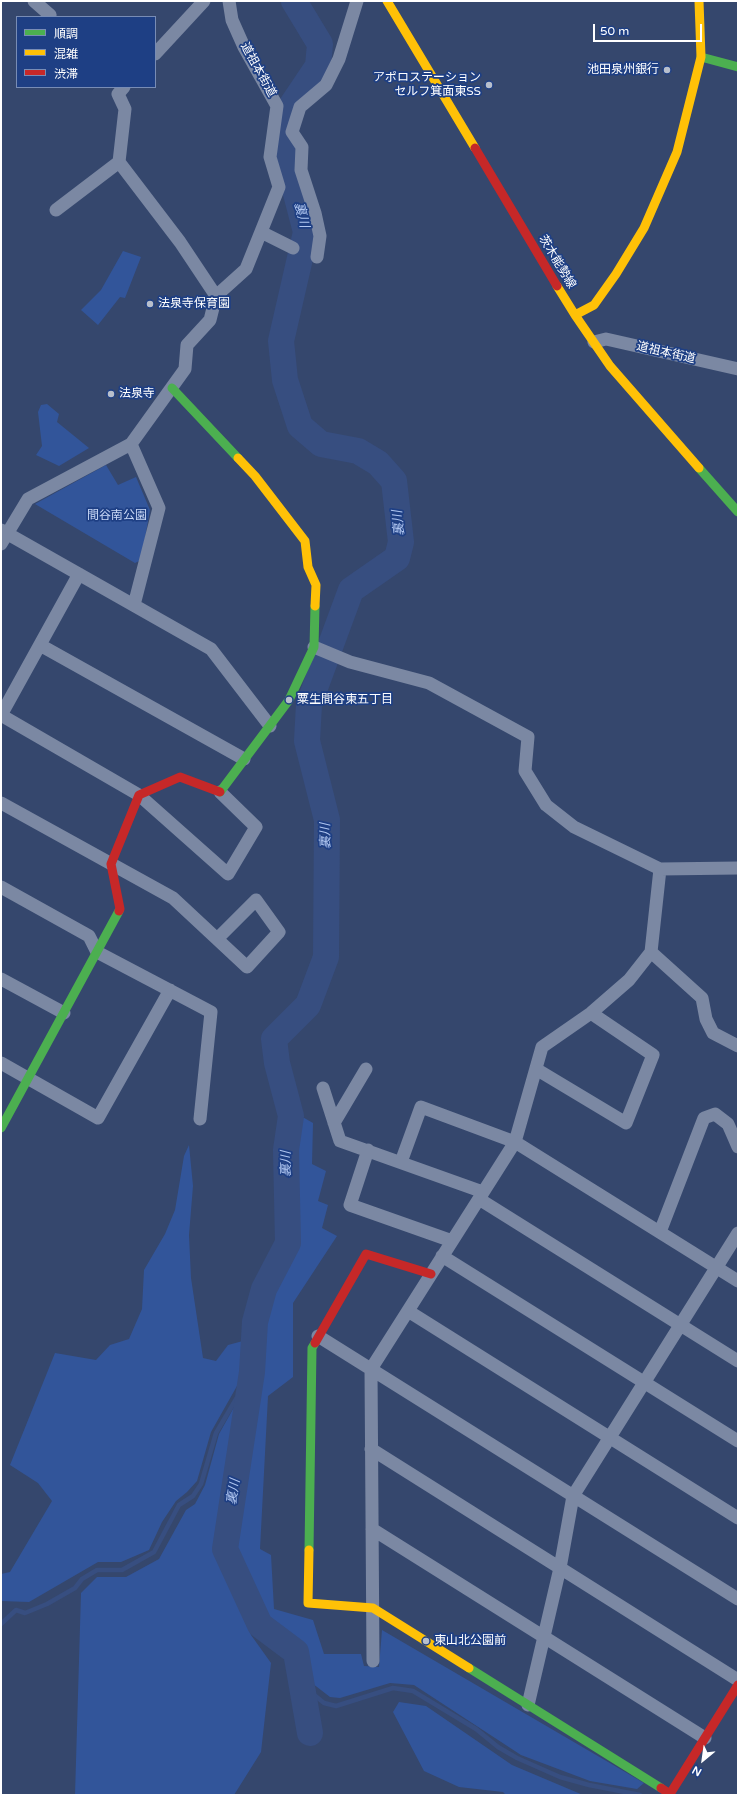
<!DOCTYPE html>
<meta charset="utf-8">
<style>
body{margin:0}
#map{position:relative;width:739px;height:1796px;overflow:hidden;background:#35476d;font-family:"Varela Round","Noto Sans JP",sans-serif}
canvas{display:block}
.frame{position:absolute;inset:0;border:2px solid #fff;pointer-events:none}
.legend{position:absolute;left:16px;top:16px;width:140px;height:72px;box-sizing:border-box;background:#1e3f84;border:1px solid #788cb5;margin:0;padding:5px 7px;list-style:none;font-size:12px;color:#fff}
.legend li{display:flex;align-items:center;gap:8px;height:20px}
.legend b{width:20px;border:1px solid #788cb5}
.north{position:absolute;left:683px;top:1740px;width:40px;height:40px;-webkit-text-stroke:3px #1e3f84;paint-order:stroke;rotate:209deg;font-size:11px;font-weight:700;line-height:16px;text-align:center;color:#fff}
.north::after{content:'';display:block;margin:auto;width:14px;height:18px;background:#fff;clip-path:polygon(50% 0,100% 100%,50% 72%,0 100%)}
.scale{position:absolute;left:593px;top:24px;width:109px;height:18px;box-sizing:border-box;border:2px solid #fff;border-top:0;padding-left:5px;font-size:12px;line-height:14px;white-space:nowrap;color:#fff;-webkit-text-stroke:3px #1e3f84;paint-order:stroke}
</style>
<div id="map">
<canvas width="739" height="1796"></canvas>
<div class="frame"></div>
<ul class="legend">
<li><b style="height:5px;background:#4caf50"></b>順調</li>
<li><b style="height:5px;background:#ffc107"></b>混雑</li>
<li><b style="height:5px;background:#c62828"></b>渋滞</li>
</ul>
<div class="north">N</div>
<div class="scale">50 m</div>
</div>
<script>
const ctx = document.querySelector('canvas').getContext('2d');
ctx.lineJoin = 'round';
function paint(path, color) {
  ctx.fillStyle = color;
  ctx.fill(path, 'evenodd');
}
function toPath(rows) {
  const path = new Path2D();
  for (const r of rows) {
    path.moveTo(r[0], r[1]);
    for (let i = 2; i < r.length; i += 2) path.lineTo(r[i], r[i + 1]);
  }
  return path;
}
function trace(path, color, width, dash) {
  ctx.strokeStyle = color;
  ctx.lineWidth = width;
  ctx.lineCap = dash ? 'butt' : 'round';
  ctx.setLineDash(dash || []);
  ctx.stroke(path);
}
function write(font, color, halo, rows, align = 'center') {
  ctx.font = font + ' "Varela Round","Noto Sans JP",sans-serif';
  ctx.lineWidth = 3.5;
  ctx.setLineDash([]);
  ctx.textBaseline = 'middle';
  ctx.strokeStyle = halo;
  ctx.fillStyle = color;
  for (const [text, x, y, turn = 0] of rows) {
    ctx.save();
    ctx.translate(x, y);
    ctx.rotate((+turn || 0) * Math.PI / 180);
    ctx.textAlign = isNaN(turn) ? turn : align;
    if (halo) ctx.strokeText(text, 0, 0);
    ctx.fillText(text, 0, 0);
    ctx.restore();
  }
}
const green = toPath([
 [123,251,141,257,125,298,120,297,98,325,81,310,101,290],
 [47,404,59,414,57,422,89,448,59,466,36,455,42,446,38,412,41,405],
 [106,465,118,485,136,477,150,510,141,560,135,563,35,504],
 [299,1115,313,1123,312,1164,326,1171,318,1201,328,1205,322,1228,337,1236,293,1303,293,1377,268,1396,260,1549,271,1555,274,1609,313,1620,324,1654,361,1654,364,1666,379,1667,382,1630,644,1783,637,1789,590,1781,521,1755,414,1685,390,1683,340,1698,330,1697,308,1680,303,1648,266,1619,230,1548,257,1374,260,1323,272,1290,292,1244,295,1215,292,1159],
 [189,1145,193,1186,189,1235,191,1278,203,1358,216,1361,228,1345,243,1341,246,1370,211,1432,197,1481,187,1492,176,1501,162,1522,149,1550,121,1562,98,1562,29,1602,1,1601,1,1574,10,1572,52,1501,38,1483,10,1465,55,1353,96,1360,110,1345,129,1339,142,1309,144,1270,165,1234,175,1210,184,1156],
 [242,1393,216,1551,251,1635,271,1663,261,1752,234,1795,75,1795,81,1593,97,1577,126,1577,159,1559,186,1510,195,1504,205,1485,219,1434],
 [399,1702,426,1706,512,1765,583,1795,506,1795,503,1792,459,1787,424,1771,393,1712]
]);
const stream = toPath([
 [1,1624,16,1610,25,1613,47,1604,75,1588,82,1579,97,1570,122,1570,154,1552,179,1505,193,1496,201,1484,216,1433,252,1372],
 [302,1685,324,1703,336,1706,393,1688,413,1691,476,1729,498,1747,517,1758,560,1777,589,1785,640,1795]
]);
const river = toPath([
 [294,1,320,44,318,66,287,112,282,140,306,232,281,341,285,380,300,426,321,444,358,451,378,463,394,481,401,542,397,558,351,590,309,704,307,741,327,820,326,957,308,1005,274,1039,277,1063,291,1116,286,1150,288,1243,264,1289,255,1322,252,1372,225,1549,260,1625,296,1652,310,1733]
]);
const street = toPath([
 [34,1,50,15,49,17],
 [155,54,204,1],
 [119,162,180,242,216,296],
 [56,210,119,162,125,109,118,94,124,87],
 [261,232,293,248],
 [317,257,320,236,315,213,301,170,302,147,292,132,300,107,326,85,339,59,357,1],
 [594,342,606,339,738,369],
 [131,444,159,508,134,605],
 [1,530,211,649,270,726],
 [1,544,28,499,131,444,185,369,187,345,210,320,216,296,246,269,279,187,270,157,277,106,244,47,232,20,229,1],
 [40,645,244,759],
 [314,647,350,662,429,683,528,737,525,771,546,805,574,827,660,869,738,868],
 [1,715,139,795,228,874,256,827,220,792],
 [1,715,79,574],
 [1,803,173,898,217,939,247,967,279,932,256,900,217,939],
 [1,887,89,936,97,952,211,1012,200,1119],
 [651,952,702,998,706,1019,713,1033,738,1046],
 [1,979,64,1013],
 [1,1063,98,1118,170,990],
 [536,1069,626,1123,653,1055,591,1013],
 [323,1088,340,1141,483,1192],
 [334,1123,366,1069],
 [368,1150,350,1205,452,1241],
 [401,1162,421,1107,515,1142,738,1281],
 [479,1199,738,1361],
 [660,1232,704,1118,715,1114,728,1124,738,1147],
 [442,1256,738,1441],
 [408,1311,738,1518],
 [318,1336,738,1599],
 [371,1449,738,1680],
 [372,1529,705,1738],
 [373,1661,371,1369,515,1142,542,1047,591,1013,629,980,651,952,660,869],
 [528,1705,560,1568,573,1496,738,1233]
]);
const fast = toPath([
 [701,57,738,67],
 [172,388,238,458],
 [699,468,738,512],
 [220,792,289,700,314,647,315,606],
 [1,1128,119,911],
 [309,1550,312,1348,315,1343],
 [469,1668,661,1788]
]);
const slow = toPath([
 [387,1,475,148],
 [557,286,575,315,610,366,699,468],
 [575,315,594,305,616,274,644,228,677,152,701,57,699,1],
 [238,458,255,476,305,541,308,567,316,585,315,606],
 [309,1550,308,1603,373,1608,469,1668]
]);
const jam = toPath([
 [475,148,557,286],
 [119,911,120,909,111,864,139,795,180,777,220,792],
 [315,1343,366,1254,431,1274],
 [661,1788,670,1794,738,1685]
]);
const markers = [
 [667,70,4,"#b8bfcc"],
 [489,85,4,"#b8bfcc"],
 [150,304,4,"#b8bfcc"],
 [111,394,4,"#b8bfcc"],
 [289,700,4,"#b8bfcc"],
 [426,1641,4,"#b8bfcc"]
];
const streetNames = [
 ["道祖本街道",258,70,61],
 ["茨木能勢線",557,262,59],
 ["道祖本街道",666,353,13]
];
const poiNames = [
 ["池田泉州銀行",659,70,"right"],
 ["アポロステーション",481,78,"right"],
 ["セルフ箕面東SS",481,92,"right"],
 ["法泉寺保育園",158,304],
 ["法泉寺",119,394],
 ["粟生間谷東五丁目",297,700],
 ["東山北公園前",434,1641]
];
const parkNames = [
 ["間谷南公園",117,516]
];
const waterNames = [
 ["裏川",301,215,76],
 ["裏川",399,523,-96],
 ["裏川",326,836,-91],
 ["裏川",287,1164,-90],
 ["裏川",234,1492,-81]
];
paint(green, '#32559a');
trace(stream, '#374e80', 4.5);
trace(river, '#374e80', 26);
trace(street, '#7b88a3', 13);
trace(fast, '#4caf50', 9);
trace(slow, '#ffc107', 9);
trace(jam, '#c62828', 9);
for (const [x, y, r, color] of markers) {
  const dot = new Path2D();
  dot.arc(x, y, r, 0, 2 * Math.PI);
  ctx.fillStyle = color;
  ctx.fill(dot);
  trace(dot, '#1e3f84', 1.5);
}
write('12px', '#fff', '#1e3f84', streetNames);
write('12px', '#fff', '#1e3f84', poiNames, 'left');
write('12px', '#cad9f7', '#1e3f84', parkNames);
write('italic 13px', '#b1c7f1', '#1e3f84', waterNames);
</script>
